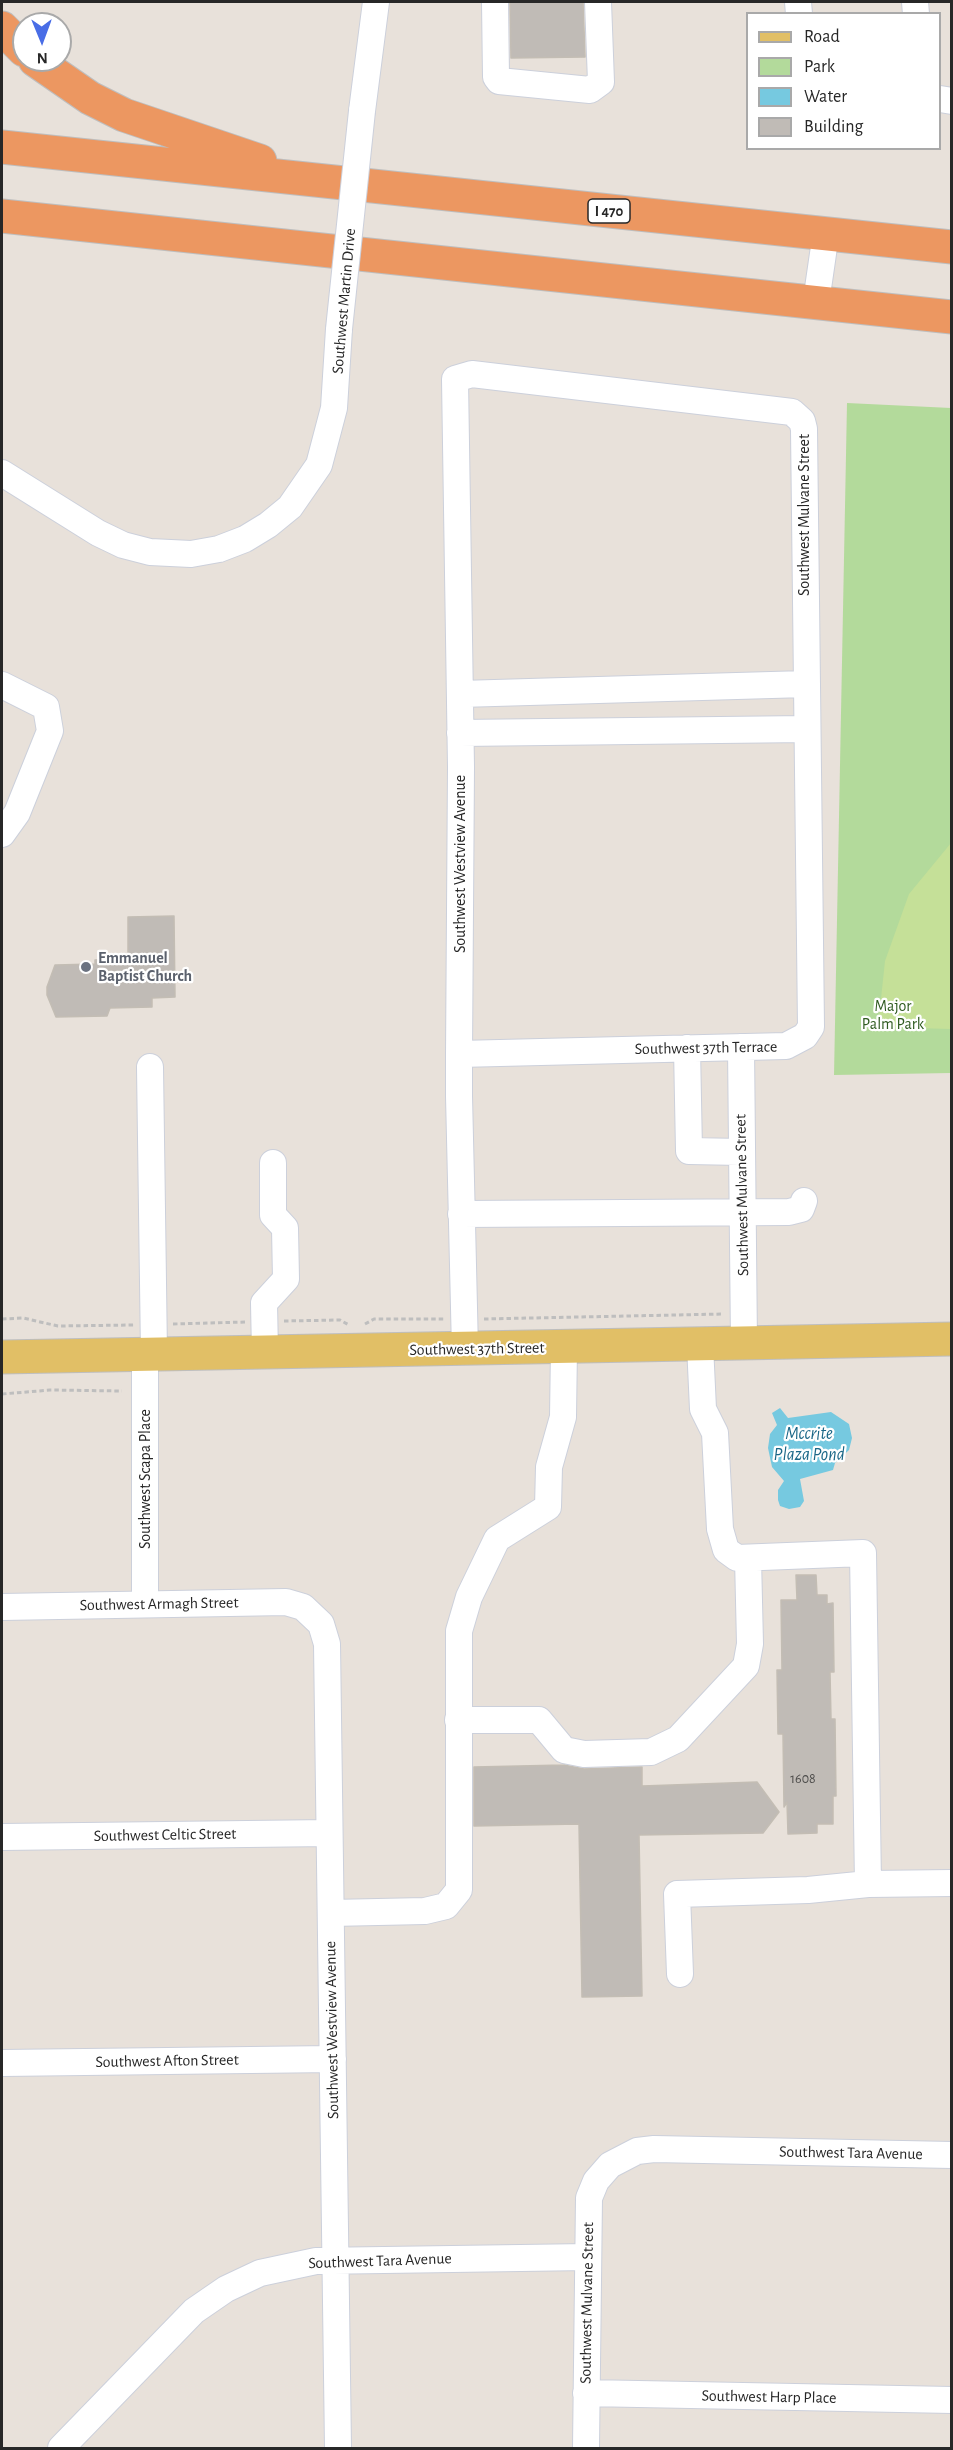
<!DOCTYPE html>
<style>
body{margin:0}
#map{position:relative;width:953px;height:2450px;overflow:hidden;background:#e8e1da;font-family:"Alegreya Sans",sans-serif}
canvas{display:block}
.frame{position:absolute;inset:0;border:3px solid #272727;pointer-events:none}
.legend{position:absolute;left:746px;top:12px;width:195px;height:138px;box-sizing:border-box;background:#fff;border:2px solid #a9a9a9;margin:0;padding:8px 10px;list-style:none;font-size:18px;color:#272727}
.legend li{display:flex;align-items:center;gap:12px;height:30px}
.legend b{width:30px;border:2px solid #a9a9a9}
.north{position:absolute;left:12px;top:12px;width:60px;height:60px;box-sizing:border-box;background:#fff;border:2px solid #a9a9a9;border-radius:50%;rotate:179deg;font-size:16px;font-weight:700;line-height:24px;text-align:center;color:#272727}
.north::after{content:'';display:block;margin:auto;width:21px;height:27px;background:#496de6;clip-path:polygon(50% 0,100% 100%,50% 72%,0 100%)}
</style>
<div id="map">
<canvas width="953" height="2450"></canvas>
<div class="frame"></div>
<ul class="legend">
<li><b style="height:8px;background:#e1bf66"></b>Road</li>
<li><b style="height:16px;background:#b3da9b"></b>Park</li>
<li><b style="height:16px;background:#76c9e0"></b>Water</li>
<li><b style="height:16px;background:#c0bbb6"></b>Building</li>
</ul>
<div class="north">N</div>
</div>
<script>
const ctx = document.querySelector('canvas').getContext('2d');
ctx.lineJoin = 'round';
function paint(path, color) {
  ctx.fillStyle = color;
  ctx.fill(path, 'evenodd');
}
function toPath(rows) {
  const path = new Path2D();
  for (const r of rows) {
    path.moveTo(r[0], r[1]);
    for (let i = 2; i < r.length; i += 2) path.lineTo(r[i], r[i + 1]);
  }
  return path;
}
function trace(path, color, width, dash) {
  ctx.strokeStyle = color;
  ctx.lineWidth = width;
  ctx.lineCap = dash ? 'butt' : 'round';
  ctx.setLineDash(dash || []);
  ctx.stroke(path);
}
function write(font, color, halo, rows, align = 'center') {
  ctx.font = font + ' "Alegreya Sans",sans-serif';
  ctx.lineWidth = 4.5;
  ctx.setLineDash([]);
  ctx.textBaseline = 'middle';
  ctx.strokeStyle = halo;
  ctx.fillStyle = color;
  for (const [text, x, y, turn = 0] of rows) {
    ctx.save();
    ctx.translate(x, y);
    ctx.rotate((+turn || 0) * Math.PI / 180);
    ctx.textAlign = isNaN(turn) ? turn : align;
    if (halo) ctx.strokeText(text, 0, 0);
    ctx.fillText(text, 0, 0);
    ctx.restore();
  }
}
const green = toPath([
 [847,403,951,408,951,1073,834,1075]
]);
const pitch = toPath([
 [951,843,951,1029,878,1027,885,961,909,894]
]);
const water = toPath([
 [780,1408,788,1418,831,1412,849,1424,852,1438,849,1450,835,1463,833,1470,800,1479,804,1501,800,1507,789,1509,780,1506,778,1500,778,1490,784,1481,772,1467,768,1448,770,1434,777,1425,772,1413]
]);
const building = toPath([
 [510,2,583,2,585,57,511,58,510,2],
 [174,916,175,997,152,998,152,1007,110,1008,107,1016,56,1017,47,995,47,987,55,965,95,964,95,960,128,959,128,917,174,916],
 [796,1575,816,1575,817,1595,827,1595,827,1604,833,1603,834,1672,830,1672,831,1719,835,1719,836,1796,833,1796,833,1824,817,1824,817,1833,788,1834,787,1802,784,1807,783,1734,778,1734,777,1670,782,1670,781,1600,797,1600,796,1575],
 [564,1765,584,1769,642,1767,642,1786,757,1782,779,1812,763,1833,639,1835,642,1996,582,1997,579,1824,474,1826,474,1767,564,1765]
]);
const path = toPath([
 [2,1319,23,1318,58,1326,134,1325],
 [484,1319,723,1314],
 [284,1321,340,1320,349,1325],
 [173,1324,245,1322],
 [365,1324,374,1319,444,1319],
 [2,1394,50,1390,122,1391]
]);
const minor = toPath([
 [495,2,496,77,499,81,590,90,601,82,598,2],
 [798,2,799,14],
 [915,2,916,14],
 [940,99,952,101],
 [362,111,376,2],
 [816,302,826,233],
 [2,473,98,533,123,545,150,552,191,554,219,549,245,539,268,525,290,507,319,465,334,408,339,329],
 [2,685,46,707,50,731,17,813,2,834],
 [460,694,806,684],
 [460,733,806,729],
 [741,1047,744,1344],
 [687,1048,689,1151,742,1152],
 [459,1054,786,1046,805,1036,811,1027,804,429,802,421,792,412,472,374,455,379,461,767,459,1054,459,1096,465,1350],
 [150,1067,154,1354],
 [461,1214,789,1212,801,1209,804,1201],
 [700,1345,703,1409,715,1433,720,1529,726,1550,737,1558,863,1553,868,1884],
 [265,1352,264,1303,286,1279,285,1228,273,1215,273,1163],
 [145,1604,145,1354],
 [2,1607,286,1602,303,1607,321,1624,327,1644,338,2448],
 [458,1720,539,1720,564,1750,584,1754,651,1752,678,1739,746,1666,750,1644,748,1558],
 [2,1837,329,1833],
 [331,1913,425,1911,446,1906,459,1890,459,1631,469,1597,497,1539,548,1507,549,1467,563,1417,564,1348],
 [680,1974,677,1894,808,1890,868,1884,952,1883],
 [2,2063,333,2059],
 [586,2393,952,2400],
 [61,2448,194,2311,226,2289,260,2273,316,2261,588,2257],
 [586,2448,589,2198,596,2181,610,2165,637,2151,654,2149,952,2155]
]);
const major = toPath([
 [2,1357,952,1339]
]);
const highway = toPath([
 [2,28,24,50],
 [35,60,90,98,124,115,260,161],
 [2,147,952,247],
 [2,216,952,317]
]);
const minorBridge = toPath([
 [339,329,362,111]
]);
const markers = [
 [86,967,6,"#6b7280"]
];
const numberNames = [
 ["1608",803,1779]
];
const shields = [
 [609,211,42]
];
const shieldNames = [
 ["I 470",609,211]
];
const streetNames = [
 ["Southwest Martin Drive",344,301,-85],
 ["Southwest Mulvane Street",804,515,-90],
 ["Southwest Westview Avenue",460,864,-90],
 ["Southwest 37th Terrace",706,1048,-1],
 ["Southwest Mulvane Street",742,1195,-91],
 ["Southwest 37th Street",477,1349,-1],
 ["Southwest Scapa Place",145,1479,-90],
 ["Southwest Armagh Street",159,1604,-1],
 ["Southwest Celtic Street",165,1835,-1],
 ["Southwest Westview Avenue",332,2030,-91],
 ["Southwest Afton Street",167,2061,-1],
 ["Southwest Tara Avenue",851,2153,1],
 ["Southwest Tara Avenue",380,2261,-2],
 ["Southwest Mulvane Street",587,2303,-89],
 ["Southwest Harp Place",769,2397,1]
];
const worshipNames = [
 ["Emmanuel",98,958],
 ["Baptist Church",98,976]
];
const parkNames = [
 ["Major",893,1006],
 ["Palm Park",893,1024]
];
const waterNames = [
 ["Mccrite",809,1434],
 ["Plaza Pond",809,1455]
];
paint(green, '#b3da9b');
paint(pitch, '#c5e098');
paint(water, '#76c9e0');
paint(building, '#c0bbb6');
trace(building, '#c3bdb4', 1.5);
trace(minor, '#ccd0db', 28);
trace(major, '#bebebe', 35);
trace(highway, '#bebebe', 35);
trace(path, '#bebebe', 3, [4.5, 3]);
trace(minor, '#fff', 26);
trace(major, '#e1bf66', 33);
trace(highway, '#ec9761', 33);
trace(minorBridge, '#ccd0db', 28, []);
trace(minorBridge, '#fff', 26);
for (const [x, y, r, color] of markers) {
  const dot = new Path2D();
  dot.arc(x, y, r, 0, 2 * Math.PI);
  ctx.fillStyle = color;
  ctx.fill(dot);
  trace(dot, '#fff', 2);
}
write('14px', '#4d4c4b', null, numberNames);
for (const [x, y, w] of shields) {
  const box = new Path2D();
  box.roundRect(x - w / 2, y - 12, w, 24, 4.5);
  ctx.fillStyle = '#fff';
  ctx.fill(box);
  trace(box, '#272727', 1.5);
}
write('bold 15px', '#272727', null, shieldNames);
write('16px', '#272727', '#fff', streetNames);
write('bold 16px', '#5b616d', '#fff', worshipNames, 'left');
write('16px', '#2f5b20', '#fff', parkNames);
write('italic 18px', '#1b6787', '#fff', waterNames);
</script>
